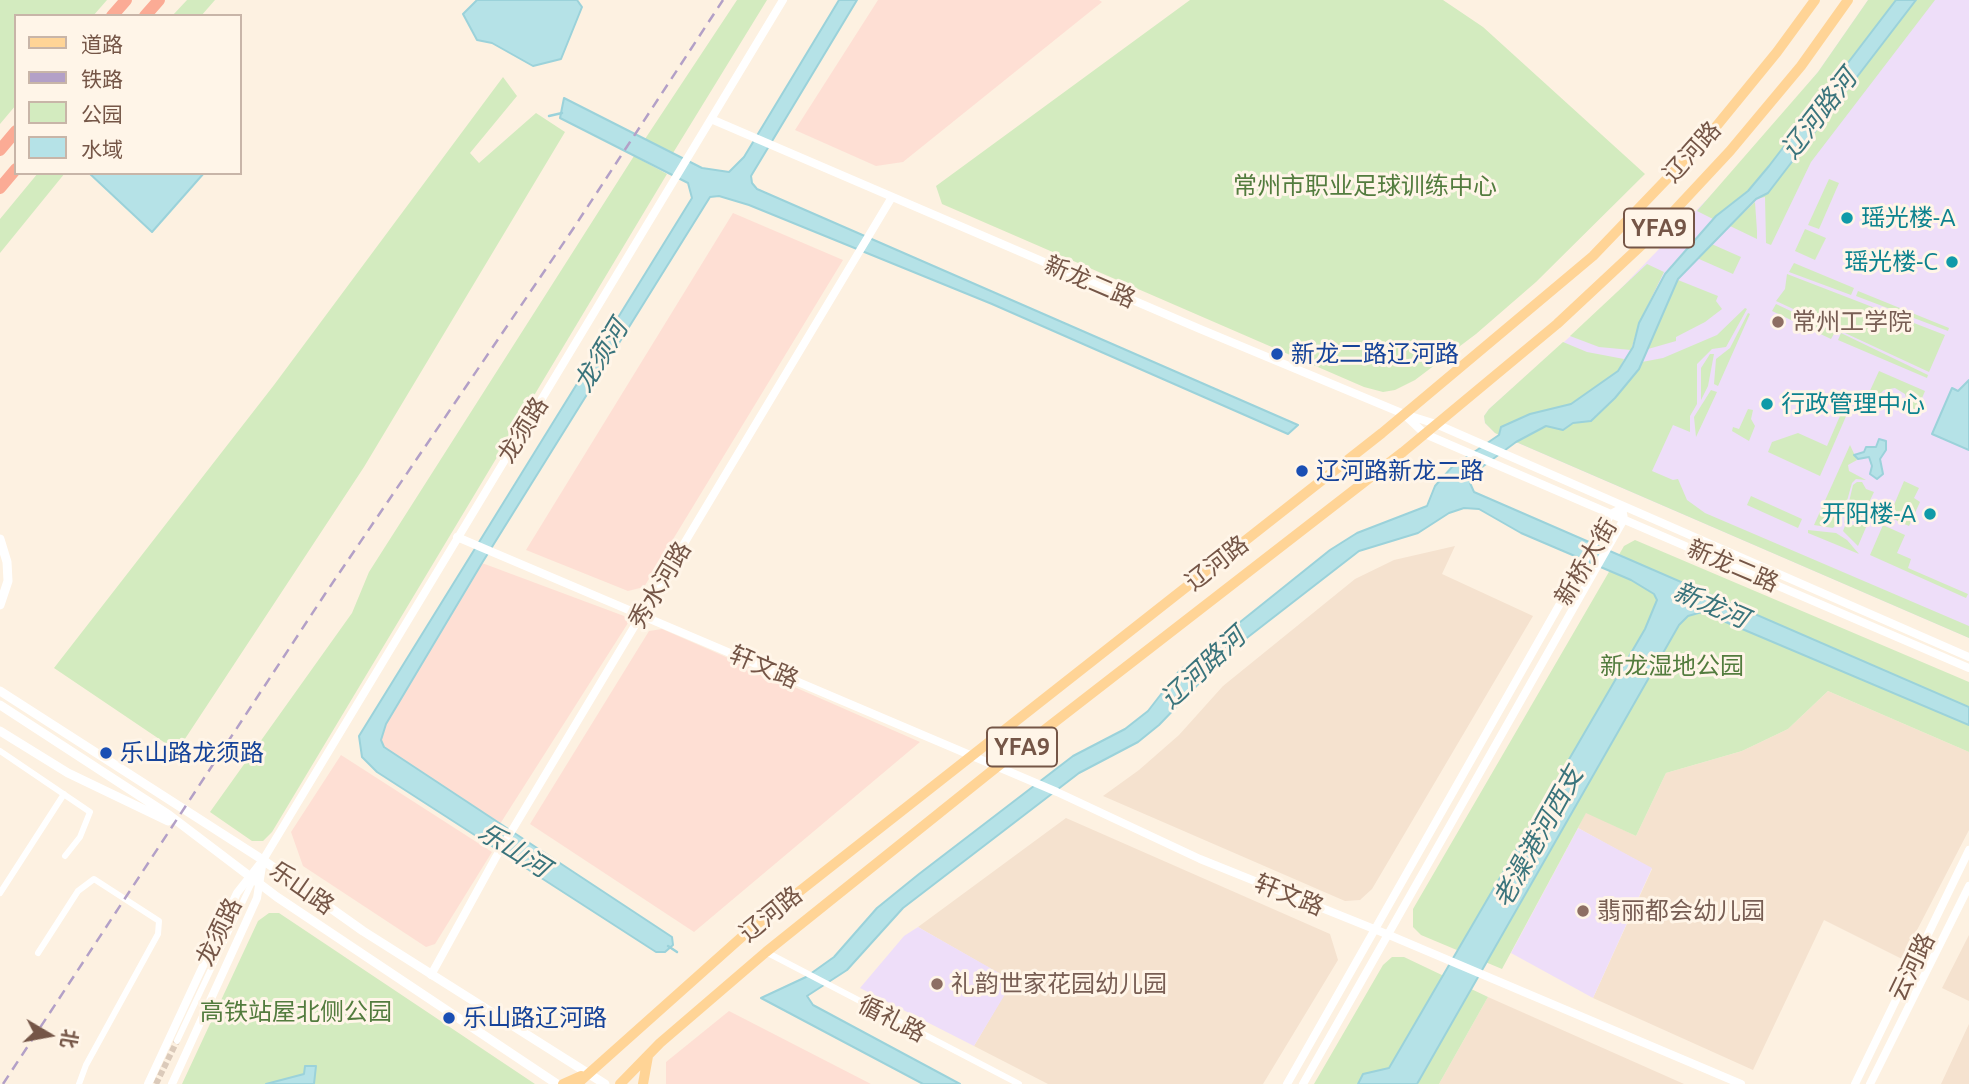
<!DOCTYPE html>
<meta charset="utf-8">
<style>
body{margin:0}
#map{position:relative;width:1969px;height:1084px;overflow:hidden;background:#fdf1e1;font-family:Ubuntu,"Noto Sans SC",sans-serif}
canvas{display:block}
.legend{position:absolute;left:14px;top:14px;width:228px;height:161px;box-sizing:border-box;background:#fff5e8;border:2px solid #c8b5a8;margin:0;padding:9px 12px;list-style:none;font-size:21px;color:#755647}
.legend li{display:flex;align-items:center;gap:14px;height:35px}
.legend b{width:35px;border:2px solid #c8b5a8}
.north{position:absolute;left:14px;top:1000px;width:70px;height:70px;-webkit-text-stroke:5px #fff5e8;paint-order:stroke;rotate:100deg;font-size:19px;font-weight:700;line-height:28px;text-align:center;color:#755647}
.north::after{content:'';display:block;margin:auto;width:24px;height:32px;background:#755647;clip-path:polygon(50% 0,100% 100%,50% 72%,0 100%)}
</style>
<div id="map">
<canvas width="1969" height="1084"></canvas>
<ul class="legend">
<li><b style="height:9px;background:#ffd496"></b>道路</li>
<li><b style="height:9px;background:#b3a0c7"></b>铁路</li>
<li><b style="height:19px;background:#d3ebbf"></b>公园</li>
<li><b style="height:19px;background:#b5e2e7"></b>水域</li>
</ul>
<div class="north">北</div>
</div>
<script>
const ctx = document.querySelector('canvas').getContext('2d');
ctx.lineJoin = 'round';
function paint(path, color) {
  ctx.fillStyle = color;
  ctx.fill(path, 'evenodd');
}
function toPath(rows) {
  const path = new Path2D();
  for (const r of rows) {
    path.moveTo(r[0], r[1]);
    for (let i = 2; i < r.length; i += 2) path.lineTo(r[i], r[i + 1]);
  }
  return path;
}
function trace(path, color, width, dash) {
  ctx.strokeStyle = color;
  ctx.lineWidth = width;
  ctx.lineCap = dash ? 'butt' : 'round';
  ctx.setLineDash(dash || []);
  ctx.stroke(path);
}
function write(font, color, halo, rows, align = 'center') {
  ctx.font = font + ' Ubuntu,"Noto Sans SC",sans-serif';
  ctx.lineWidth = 6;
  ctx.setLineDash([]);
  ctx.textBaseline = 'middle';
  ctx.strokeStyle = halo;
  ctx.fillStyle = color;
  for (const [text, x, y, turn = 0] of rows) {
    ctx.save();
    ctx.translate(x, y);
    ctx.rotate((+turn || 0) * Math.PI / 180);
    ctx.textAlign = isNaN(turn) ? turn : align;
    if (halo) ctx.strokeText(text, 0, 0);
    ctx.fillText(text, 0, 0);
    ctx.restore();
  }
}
const residential = toPath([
 [1455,546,1442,574,1533,616,1372,889,1360,900,1345,901,1103,796,1139,770,1179,735,1223,686,1355,579,1394,560],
 [1828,691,1969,752,1969,830,1902,959,1824,920,1753,1070,1593,998,1652,869,1578,828,1586,812,1636,836,1666,773,1742,751,1788,729],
 [1066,818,1330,934,1338,960,1263,1084,1048,1084,974,1046,1012,981,918,927],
 [1969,935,1969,1001,1942,988],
 [1488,997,1684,1084,1439,1084],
 [1969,1024,1969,1084,1941,1084]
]);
const commercial = toPath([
 [878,0,1099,0,1102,2,903,162,876,166,795,130],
 [733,213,843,260,644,587,628,591,526,550],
 [482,563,624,616,628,623,500,824,384,747,381,740,386,724],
 [662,629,920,742,694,932,530,824,649,631],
 [341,755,492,852,435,944,426,947,303,866,291,832],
 [729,1011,871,1084,666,1084,666,1062]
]);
const education = toPath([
 [1868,0,1969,0,1969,638,1495,433,1485,423,1484,416,1489,409,1602,308,1744,161,1818,72],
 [1578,828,1652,868,1593,998,1511,953],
 [918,927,1013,981,974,1046,860,988,904,936]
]);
const green = toPath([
 [0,0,107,0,93,16,16,16,16,105,0,124],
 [187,0,215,0,201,16,172,16],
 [737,0,767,0,673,153,645,139],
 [1190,0,1443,0,1483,27,1645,174,1536,282,1476,334,1415,380,1395,390,1383,392,1364,387,942,204,936,186],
 [1868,0,1896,0,1769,166,1748,191,1713,219,1697,211,1818,72],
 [1916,0,1935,0,1811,162,1771,245,1766,243,1765,197,1757,199,1768,193],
 [503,77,517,96,470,153,479,163,536,113,565,132,364,467,177,751,54,668,274,385],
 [634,156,667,174,272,832,263,841,252,841,210,812,352,613,369,572],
 [38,173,65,173,0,253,0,219],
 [1829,179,1839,183,1819,229,1808,225],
 [1755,202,1757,231,1757,239,1730,226],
 [1805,229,1826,238,1815,260,1795,251],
 [1698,238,1741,257,1733,274,1690,255],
 [1794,263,1854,288,1851,295,1789,272],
 [1647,264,1664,272,1639,323,1631,350,1599,347,1570,336],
 [1787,274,1945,335,1929,372,1776,301,1785,289],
 [1678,280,1718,296,1716,301,1722,309,1705,322,1676,337,1676,341,1648,349],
 [1858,291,1949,328,1948,331,1856,296],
 [1776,304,1835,332,1831,339,1772,311],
 [1745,308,1747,309,1726,347,1712,349,1697,364,1697,404,1690,416,1690,432,1673,425,1652,471,1673,480,1678,479,1687,500,1705,513,1969,626,1969,638,1516,442,1546,426,1563,430,1573,423,1591,421,1615,398,1642,362,1663,358,1717,335],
 [1748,313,1750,314,1718,386,1714,384,1716,359,1730,348],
 [1841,333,1928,375,1927,378,1838,340],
 [1563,342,1587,352,1624,359,1618,371,1571,404,1530,414,1501,427,1499,435,1495,433,1485,423,1484,416,1489,409],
 [1710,354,1714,354,1708,386,1701,400,1701,368],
 [1879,371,1925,391,1917,410,1909,407,1905,394,1895,388,1884,390,1876,398,1868,395],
 [1711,390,1717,392,1696,437,1694,417],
 [1849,395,1854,398,1820,476,1768,452,1772,442,1798,433,1827,446],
 [1748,409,1753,410,1751,419,1755,426,1749,441,1732,431,1733,427,1739,429],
 [1850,445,1857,460,1848,465,1849,471,1866,480,1856,479,1852,483,1843,515,1833,528,1814,525],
 [1904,481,1919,488,1914,498,1920,502,1909,526,1889,517],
 [1857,482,1862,482,1866,489,1874,492,1862,517,1844,523,1853,485],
 [1751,496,1802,519,1798,528,1747,505],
 [1866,516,1870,518,1858,546,1843,531,1845,526,1854,525],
 [1883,525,1905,535,1897,553,1911,559,1908,568,1968,594,1966,598,1870,555],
 [1808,530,1836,533,1847,540,1859,554,1808,533],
 [1635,540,1969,682,1969,752,1828,691,1788,729,1742,751,1666,773,1636,836,1586,813,1502,969,1421,935,1413,927,1413,909,1624,546],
 [269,913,279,913,535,1084,182,1084,258,921],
 [1392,957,1404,957,1488,997,1439,1084,1314,1084,1383,965]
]);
const water = toPath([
 [477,0,577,0,582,7,561,59,533,66,492,43,477,40,463,14,477,0],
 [839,0,857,0,751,176,752,183,757,189,1298,425,1288,434,992,304,749,205,719,196,710,197,482,563,386,724,381,740,384,747,672,937,673,945,665,952,656,952,377,772,362,757,359,736,692,198,688,183,560,118,564,98,702,168,729,172,744,157,839,0],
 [1896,0,1916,0,1768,193,1756,199,1678,279,1639,369,1615,398,1591,421,1573,423,1563,430,1546,426,1516,442,1474,473,1470,483,1474,492,1969,707,1969,725,1702,612,1688,616,1679,625,1417,1084,1358,1084,1363,1074,1389,1068,1645,629,1657,600,1654,594,1631,580,1521,533,1479,509,1464,508,1449,513,1418,533,1359,551,1230,651,1159,725,1138,742,1079,773,903,908,847,970,807,996,813,1005,960,1084,923,1084,761,998,806,977,834,957,877,908,919,874,1073,756,1125,729,1148,711,1179,671,1330,550,1357,533,1427,506,1435,486,1452,467,1499,435,1501,427,1530,414,1571,404,1618,371,1633,347,1639,323,1665,274,1716,216,1748,191,1769,166,1896,0],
 [89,173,204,173,152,232,89,173],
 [1969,380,1969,450,1932,434,1952,388,1958,391,1969,380],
 [1879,439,1886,441,1886,450,1880,459,1883,474,1877,479,1870,474,1872,466,1869,457,1858,459,1854,455,1864,452,1866,447,1876,447,1879,439],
 [305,1066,316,1066,314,1084,266,1084,304,1074,305,1066]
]);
const stream = toPath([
 [549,116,562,113],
 [668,946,677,952]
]);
const minorTunnel = toPath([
 [156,1084,177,1041]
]);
const minor = toPath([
 [0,751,90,812,80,837,65,856],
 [0,893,64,794],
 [766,952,1019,1084],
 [38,953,78,891,94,879,159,921,158,934,86,1065,79,1084],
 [177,1041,255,876]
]);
const tertiary = toPath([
 [711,119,1200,329,1404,414,1436,424,1969,657],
 [1407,417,1425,434,1969,668],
 [457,537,1057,792,1200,859,1389,935,1741,1084],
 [431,975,496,857,892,197],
 [148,1084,237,893,263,860,783,0],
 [172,1084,257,898,263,860],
 [1287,1084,1582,565,1611,514,1622,508],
 [1303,1084,1624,519,1622,508],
 [1855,1084,1969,850],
 [1870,1084,1969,886]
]);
const secondary = toPath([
 [0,539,7,562,8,581,0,605],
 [0,691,263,860,363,931,605,1084],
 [0,705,169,815,277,897,557,1084],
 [0,731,68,773,168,821]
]);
const primary = toPath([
 [563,1084,581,1076],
 [577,1084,744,935,1382,433,1593,256,1710,134,1777,52,1815,0],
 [620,1084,660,1043,766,952,998,766,1403,452,1557,324,1647,240,1730,151,1801,66,1848,0],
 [643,1084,648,1056]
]);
const motorway = toPath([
 [112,16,126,0],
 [145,16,159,0],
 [0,150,16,131],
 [0,188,16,169]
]);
const rail = toPath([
 [3,1084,325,594,573,229,723,0]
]);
const markers = [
 [1847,218,7,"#0f9aa8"],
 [1952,262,7,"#0f9aa8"],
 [1778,322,7,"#8d6e63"],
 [1277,354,7,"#1a4fb4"],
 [1767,404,7,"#0f9aa8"],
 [1302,471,7,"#1a4fb4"],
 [1930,514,7,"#0f9aa8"],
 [106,753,7,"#1a4fb4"],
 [1583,911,7,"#8d6e63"],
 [937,984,7,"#8d6e63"],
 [449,1018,7,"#1a4fb4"]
];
const shields = [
 [1659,228,70],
 [1022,747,70]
];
const shieldNames = [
 ["YFA9",1659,228],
 ["YFA9",1022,747]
];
const streetNames = [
 ["辽河路",1692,152,-48],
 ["新龙二路",1090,282,23],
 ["龙须路",523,430,-58],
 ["新桥大街",1586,562,-59],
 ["辽河路",1217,563,-38],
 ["新龙二路",1733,566,23],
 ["秀水河路",660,585,-59],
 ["轩文路",764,667,23],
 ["乐山路",302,888,35],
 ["轩文路",1289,895,22],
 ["辽河路",771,914,-39],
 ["龙须路",219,932,-64],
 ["云河路",1912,967,-64],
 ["循礼路",892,1019,27]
];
const parkNames = [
 ["常州市职业足球训练中心",1365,186],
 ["新龙湿地公园",1672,666],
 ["高铁站屋北侧公园",296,1012]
];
const cultureNames = [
 ["瑶光楼-A",1861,218],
 ["瑶光楼-C",1938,262,"right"],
 ["行政管理中心",1781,404],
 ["开阳楼-A",1916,514,"right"]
];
const educationNames = [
 ["常州工学院",1792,322],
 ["翡丽都会幼儿园",1597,911],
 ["礼韵世家花园幼儿园",951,984]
];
const transitNames = [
 ["新龙二路辽河路",1291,354],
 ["辽河路新龙二路",1316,471],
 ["乐山路龙须路",120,753],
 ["乐山路辽河路",463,1018]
];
const waterNames = [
 ["辽河路河",1819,114,-52],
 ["龙须河",601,356,-59],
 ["新龙河",1711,605,23],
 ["辽河路河",1203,668,-43],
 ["老澡港河西支",1538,837,-61],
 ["乐山河",514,850,32]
];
paint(residential, '#f5e2cf');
paint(commercial, '#fedfd4');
paint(education, '#eedef9');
paint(green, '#d3ebbf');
paint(water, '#b5e2e7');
trace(water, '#9bd2da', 2);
trace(stream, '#9bd2da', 2.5);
trace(minorTunnel, '#dbcaba', 6, [6, 3]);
trace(minor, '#fff', 6);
trace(tertiary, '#fff', 8);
trace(secondary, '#fff', 9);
trace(primary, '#ffd496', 10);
trace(motorway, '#fbab95', 12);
trace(rail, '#b3a0c7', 2.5, [10, 7]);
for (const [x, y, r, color] of markers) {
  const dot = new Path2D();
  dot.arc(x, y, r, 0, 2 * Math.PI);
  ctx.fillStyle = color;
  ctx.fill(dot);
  trace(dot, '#fff5e8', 2.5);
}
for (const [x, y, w] of shields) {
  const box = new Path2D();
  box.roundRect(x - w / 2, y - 19.5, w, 39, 5);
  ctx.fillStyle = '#fff5e8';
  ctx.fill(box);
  trace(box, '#755647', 2);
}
write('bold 23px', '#755647', null, shieldNames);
write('24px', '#755647', '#fff5e8', streetNames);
write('24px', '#537c3e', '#fff5e8', parkNames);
write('24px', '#0d838f', '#fff5e8', cultureNames, 'left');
write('24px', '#785e54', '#fff5e8', educationNames, 'left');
write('24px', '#164399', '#fff5e8', transitNames, 'left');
write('italic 26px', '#3a747c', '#fff5e8', waterNames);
</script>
